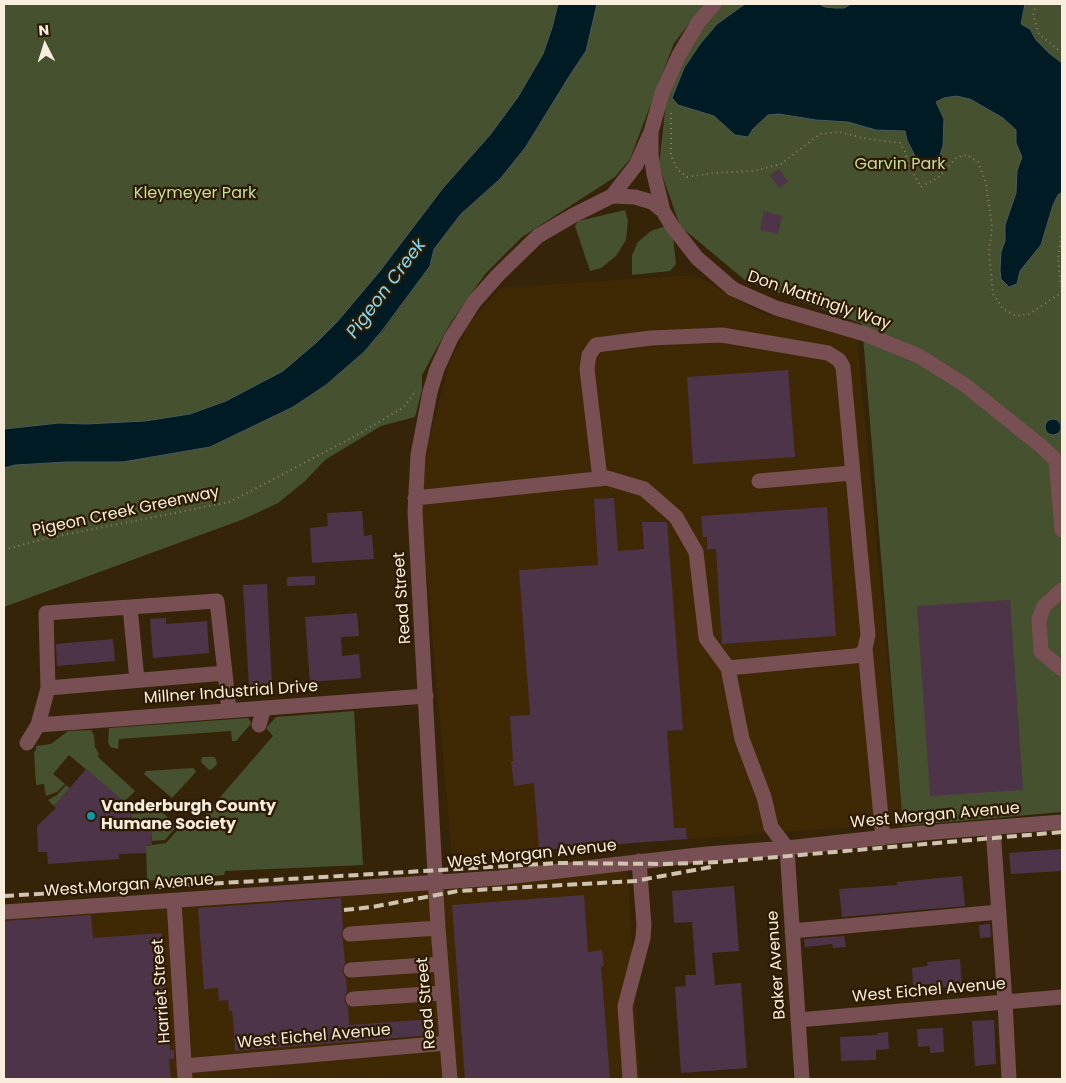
<!DOCTYPE html>
<style>
body{margin:0}
#map{position:relative;width:1066px;height:1083px;overflow:hidden;background:#362409;font-family:Poppins,sans-serif}
canvas{display:block}
.frame{position:absolute;inset:0;border:5px solid #f9edde;pointer-events:none}
.north{position:absolute;left:20px;top:20px;width:50px;height:50px;-webkit-text-stroke:4px #2c1a01;paint-order:stroke;rotate:355deg;font-size:14px;font-weight:700;line-height:20px;text-align:center;color:#f9edde}
.north::after{content:'';display:block;margin:auto;width:18px;height:22px;background:#f9edde;clip-path:polygon(50% 0,100% 100%,50% 72%,0 100%)}
</style>
<div id="map">
<canvas width="1066" height="1083"></canvas>
<div class="frame"></div>
<div class="north">N</div>
</div>
<script>
const ctx = document.querySelector('canvas').getContext('2d');
ctx.lineJoin = 'round';
function paint(path, color) {
  ctx.fillStyle = color;
  ctx.fill(path, 'evenodd');
}
function toPath(rows) {
  const path = new Path2D();
  for (const r of rows) {
    if (r.length === 3) {
      path.moveTo(r[0] + r[2], r[1]);
      path.arc(r[0], r[1], r[2], 0, 2 * Math.PI);
      continue;
    }
    path.moveTo(r[0], r[1]);
    for (let i = 2; i < r.length; i += 2) path.lineTo(r[i], r[i + 1]);
  }
  return path;
}
function trace(path, color, width, dash) {
  ctx.strokeStyle = color;
  ctx.lineWidth = width;
  ctx.lineCap = dash ? 'butt' : 'round';
  ctx.setLineDash(dash || []);
  ctx.stroke(path);
}
function write(font, color, halo, rows, align = 'center') {
  ctx.font = font + ' Poppins,sans-serif';
  ctx.lineWidth = 4.5;
  ctx.setLineDash([]);
  ctx.textBaseline = 'middle';
  ctx.strokeStyle = halo;
  ctx.fillStyle = color;
  for (const [text, x, y, turn = 0] of rows) {
    ctx.save();
    ctx.translate(x, y);
    ctx.rotate((+turn || 0) * Math.PI / 180);
    ctx.textAlign = isNaN(turn) ? turn : align;
    if (halo) ctx.strokeText(text, 0, 0);
    ctx.fillText(text, 0, 0);
    ctx.restore();
  }
}
const built = toPath([
 [695,275,758,312,857,339,903,823,452,857,421,508,424,458,449,364,470,322,500,288],
 [627,863,640,1079,4,1079,4,912]
]);
const green = toPath([
 [4,4,558,4,552,28,543,54,518,97,490,135,443,188,380,271,338,321,317,342,283,372,226,401,190,414,145,421,86,424,59,423,4,429],
 [597,4,704,4,674,43,630,159,615,177,522,237,486,273,451,322,422,375,422,390,415,417,381,426,325,460,304,482,278,503,244,519,4,607,4,468,15,465,67,462,123,462,210,447,293,407,326,385,382,332,430,266,434,249,461,214,500,179,525,148,570,75,586,51],
 [722,4,1062,4,1062,812,903,826,862,324,746,281,680,226,659,166,667,92,693,41],
 [625,210,628,221,626,240,616,256,601,268,590,271,575,226,578,221],
 [666,226,673,236,676,264,670,271,632,275,632,255,638,242,651,231],
 [354,711,363,865,225,871,224,875,147,881,146,846,166,843,188,818,196,825,273,736,266,728,276,717],
 [248,718,251,722,250,725,236,741,232,741,231,731,119,739,118,749,110,747,108,742,109,728],
 [91,730,94,735,95,747,99,754,98,757,135,791,124,802,69,755,53,774,65,784,57,792,46,796,44,784,36,785,34,752,36,750,36,746,51,744,68,731],
 [202,757,214,757,216,759,217,764,212,769,209,770,201,762],
 [193,768,196,771,195,773,172,798,144,774,146,771],
 [66,785,70,788,54,806,48,800,57,795],
 [162,812,177,826,165,840,152,841,150,819,132,820,131,814]
]);
const water = toPath([
 [558,4,597,4,586,51,570,75,525,148,500,179,461,214,434,249,430,266,381,332,364,352,326,385,293,407,210,447,123,462,67,462,15,465,4,468,4,429,59,423,86,424,145,421,190,414,226,401,283,371,317,342,338,321,380,271,443,188,490,135,518,97,543,54,552,28,558,4],
 [745,4,819,4,825,7,835,8,844,8,851,4,1025,4,1021,24,1030,29,1036,40,1049,53,1062,63,1062,192,1058,195,1053,205,1041,245,1020,271,1017,284,1009,287,1001,279,1000,270,1001,252,1005,241,1005,225,1016,193,1017,171,1022,157,1016,143,1016,130,1003,118,970,99,956,96,944,98,936,102,944,119,943,146,936,167,929,171,922,170,907,140,905,131,876,130,848,122,816,120,779,114,768,115,753,129,748,137,735,135,714,116,678,105,672,98,684,68,700,44,717,24,745,4],
 [1053,427,8]
]);
const building = toPath([
 [779,169,788,182,779,188,770,175],
 [764,211,782,216,778,234,760,230],
 [788,370,795,457,693,464,687,377],
 [614,498,618,551,644,549,642,522,667,522,683,730,667,731,674,828,686,828,687,839,539,850,534,783,514,786,511,761,513,761,510,716,530,715,519,570,598,565,594,499],
 [827,507,836,636,722,644,716,549,707,549,707,537,703,537,701,516],
 [362,511,364,536,372,535,374,559,312,563,310,528,328,526,327,513],
 [315,576,315,585,287,586,287,577],
 [267,584,272,685,249,686,243,585],
 [1010,600,1023,790,930,796,917,606],
 [357,613,359,636,341,637,342,656,359,654,361,678,310,682,305,617],
 [166,618,166,624,207,621,209,653,153,658,150,619],
 [113,639,115,661,57,666,56,644],
 [86,769,131,808,131,820,150,819,152,845,146,846,146,853,119,854,119,859,48,864,47,852,38,852,37,826,56,808,54,806],
 [1062,849,1062,871,1011,874,1009,853],
 [962,876,965,906,842,917,839,889,897,885,897,882],
 [734,886,739,951,712,953,715,985,741,983,747,1068,681,1073,675,987,686,986,685,975,696,975,692,922,674,923,672,891],
 [584,895,588,952,602,950,604,966,601,966,610,1079,465,1079,452,905],
 [341,898,343,929,341,935,343,940,345,963,342,971,346,978,347,992,344,1000,348,1007,349,1025,431,1019,432,1035,235,1051,233,1019,232,1011,229,1012,228,1000,219,1001,218,988,204,989,198,908],
 [91,915,93,938,162,933,170,1050,174,1050,174,1059,169,1059,171,1079,4,1079,4,921],
 [990,924,991,937,980,938,979,925],
 [844,936,846,947,833,948,832,944,805,947,804,939],
 [960,959,962,986,929,988,929,984,913,985,912,968,928,966,927,962],
 [994,1020,996,1064,975,1066,972,1021],
 [943,1028,944,1052,930,1053,930,1046,918,1047,917,1029],
 [888,1032,889,1049,876,1050,876,1060,841,1061,840,1037,878,1035,877,1033]
]);
const path = toPath([
 [1036,4,1033,15,1039,34,1062,53],
 [671,113,671,156,678,170,687,177,714,173,754,171,781,164,820,134,840,132,862,138,900,143,905,152,909,166,921,187,939,177,957,157,967,155,978,162,986,183,992,226,989,253,993,294,1003,309,1016,316,1029,314,1061,293],
 [1062,231,1058,259,1062,297],
 [4,550,43,539,230,502,357,435,404,407,416,390]
]);
const minor = toPath([
 [714,4,698,23,679,55,662,93,651,132,651,155,654,174,663,211,672,226,697,258,733,289,776,308,865,334,919,356,965,385,1041,446,1056,460,1062,530],
 [612,196,635,197,652,202,663,211],
 [600,479,587,369,589,355,596,345,651,338,722,335,828,353,839,360,843,367,868,635,865,648,861,655,854,656,728,668],
 [759,481,852,473],
 [415,498,607,478,644,489,676,517,696,552,706,638,728,668,742,739,764,797,771,827,787,848,802,1079],
 [1062,590,1044,606,1039,619,1041,652,1062,669],
 [130,607,217,601,225,673],
 [865,648,883,838],
 [48,688,46,613,130,607,137,680],
 [38,725,426,696],
 [259,725,264,708],
 [27,743,38,725,48,688,225,673,229,710],
 [993,828,1005,1002,1009,1079],
 [174,901,185,1079],
 [4,912,498,878,707,854,787,848,922,833,1062,822],
 [792,931,999,912],
 [350,934,438,928],
 [351,970,441,964],
 [353,999,443,993],
 [798,1020,1062,997],
 [184,1066,447,1043],
 [450,1079,438,928,415,512,418,455,430,392,437,369,451,338,474,302,498,275,538,236,574,215,612,196,636,165,651,132],
 [630,1079,625,1006,643,938,644,925,639,861]
]);
const rail = toPath([
 [4,896,558,863,664,864,720,862,1062,832],
 [344,910,372,907,458,891,635,881,711,867]
]);
const markers = [
 [91,816,5,"#0f9aa8"]
];
const parkNames = [
 ["Garvin Park",900,165],
 ["Kleymeyer Park",195,194]
];
const streetNames = [
 ["Don Mattingly Way",819,301,19],
 ["Pigeon Creek Greenway",126,512,-12],
 ["Read Street",403,598,-94],
 ["Millner Industrial Drive",231,693,-4],
 ["West Morgan Avenue",935,816,-5],
 ["West Morgan Avenue",532,855,-6],
 ["West Morgan Avenue",129,886,-4],
 ["Baker Avenue",777,965,-94],
 ["Harriet Street",162,991,-94],
 ["West Eichel Avenue",929,991,-5],
 ["Read Street",427,1003,-95],
 ["West Eichel Avenue",314,1037,-5]
];
const poiNames = [
 ["Vanderburgh County",101,807],
 ["Humane Society",101,825]
];
const waterNames = [
 ["Pigeon Creek",387,289,-53]
];
paint(built, '#3f2804');
paint(green, '#45512f');
paint(water, '#001b24');
trace(water, '#4b5a5c', 1);
paint(building, '#4e3449');
trace(path, '#91816c', 2, [1, 4]);
trace(minor, '#784f53', 15);
trace(rail, '#d0c3b1', 4, [10, 5]);
for (const [x, y, r, color] of markers) {
  const dot = new Path2D();
  dot.arc(x, y, r, 0, 2 * Math.PI);
  ctx.fillStyle = color;
  ctx.fill(dot);
  trace(dot, '#2c1a01', 2);
}
write('16px', '#c5df9a', '#2c1a01', parkNames);
write('16px', '#f9edde', '#2c1a01', streetNames);
write('bold 16px', '#f9edde', '#2c1a01', poiNames, 'left');
write('italic 18px', '#81daf8', '#2c1a01', waterNames);
</script>
